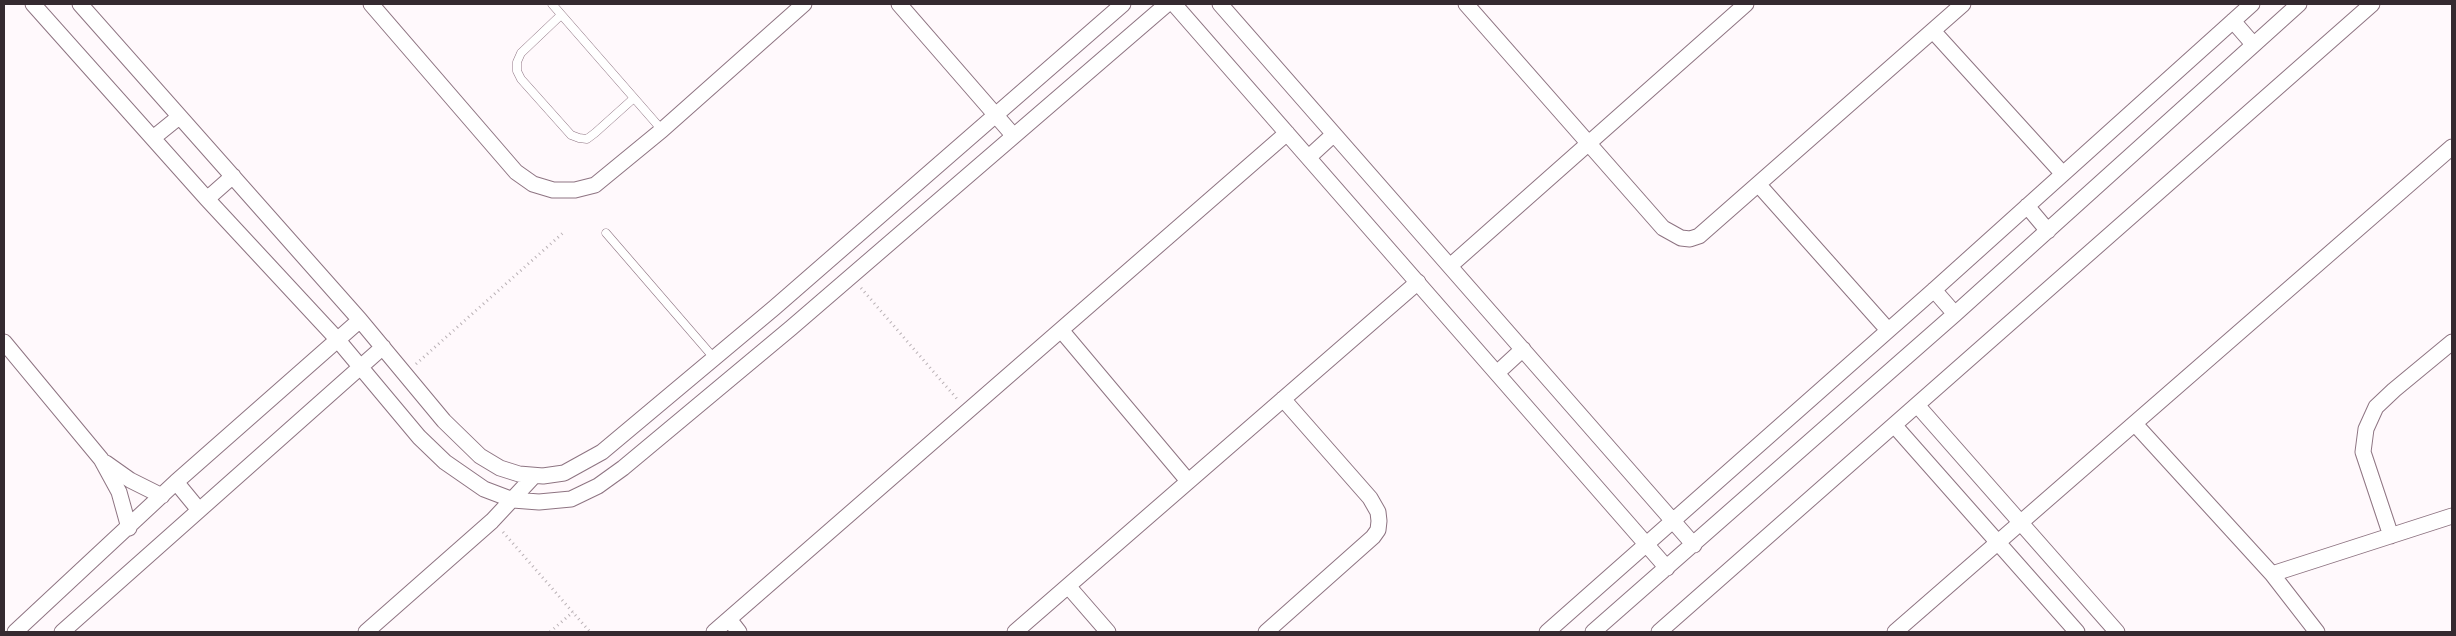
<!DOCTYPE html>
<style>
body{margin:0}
#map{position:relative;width:2456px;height:636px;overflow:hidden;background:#fff9fc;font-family:Lato,sans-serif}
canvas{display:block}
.frame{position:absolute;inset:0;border:5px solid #352a30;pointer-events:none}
</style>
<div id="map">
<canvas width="2456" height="636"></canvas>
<div class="frame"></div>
</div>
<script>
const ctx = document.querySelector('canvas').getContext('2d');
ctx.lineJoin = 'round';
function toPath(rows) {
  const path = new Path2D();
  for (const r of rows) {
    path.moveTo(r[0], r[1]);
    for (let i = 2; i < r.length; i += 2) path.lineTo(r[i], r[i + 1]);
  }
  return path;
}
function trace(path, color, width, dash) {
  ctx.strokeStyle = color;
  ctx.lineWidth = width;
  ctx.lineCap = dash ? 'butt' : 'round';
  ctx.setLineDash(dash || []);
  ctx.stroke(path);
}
const path = toPath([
 [861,288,958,400],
 [416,364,564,232],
 [503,532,590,632],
 [550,632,573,612]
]);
const lane = toPath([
 [552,4,662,130],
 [561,15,521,53,517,62,517,71,521,79,571,135,579,138,587,139,595,133,634,98],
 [606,233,714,358]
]);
const street = toPath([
 [33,4,207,199,337,339,419,437,445,462,484,489,513,500,539,502,571,499,598,486,623,468,791,328,1167,4],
 [80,4,360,320,444,421,480,456,500,468,519,474,543,476,564,473,602,452,774,308,1123,4],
 [371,4,516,172,533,184,553,190,575,190,595,185,662,130,804,4],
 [899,4,1013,135],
 [1174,4,1667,568],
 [1220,4,1694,545],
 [1466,4,1663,228,1681,238,1690,239,1699,236,1963,4],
 [2233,21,2253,44],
 [1933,31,2063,174],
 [153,138,179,117],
 [1309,157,1334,134],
 [1758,184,1888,330],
 [207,199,233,176],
 [2027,206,2048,231],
 [1450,266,1746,4],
 [1934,290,1955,314],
 [1061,330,1188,481],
 [4,342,101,459,119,492,129,528],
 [1497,373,1523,349],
 [1917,405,2117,632],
 [2135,424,2272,574,2317,632],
 [1894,425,2077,632],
 [106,463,130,480,162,496],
 [176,482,199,510],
 [2391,536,2363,452,2366,429,2376,407,2394,390,2452,342],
 [2272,574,2452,516],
 [1068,586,1108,632],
 [729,619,739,632],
 [15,632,176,482,360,320],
 [62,632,383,347],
 [366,632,492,521,534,476],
 [714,632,1287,133],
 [1015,632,1418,282],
 [1266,632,1373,537,1378,530,1379,521,1378,512,1370,498,1283,399],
 [1547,632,1934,290,2252,4],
 [1593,632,1955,314,2299,4],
 [1659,632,2372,4],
 [1895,632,2452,147]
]);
trace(lane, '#8e7482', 9);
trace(street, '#8e7482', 17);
trace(path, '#bab2b6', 3, [1, 4]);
trace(lane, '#fff', 8);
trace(street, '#fff', 15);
</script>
